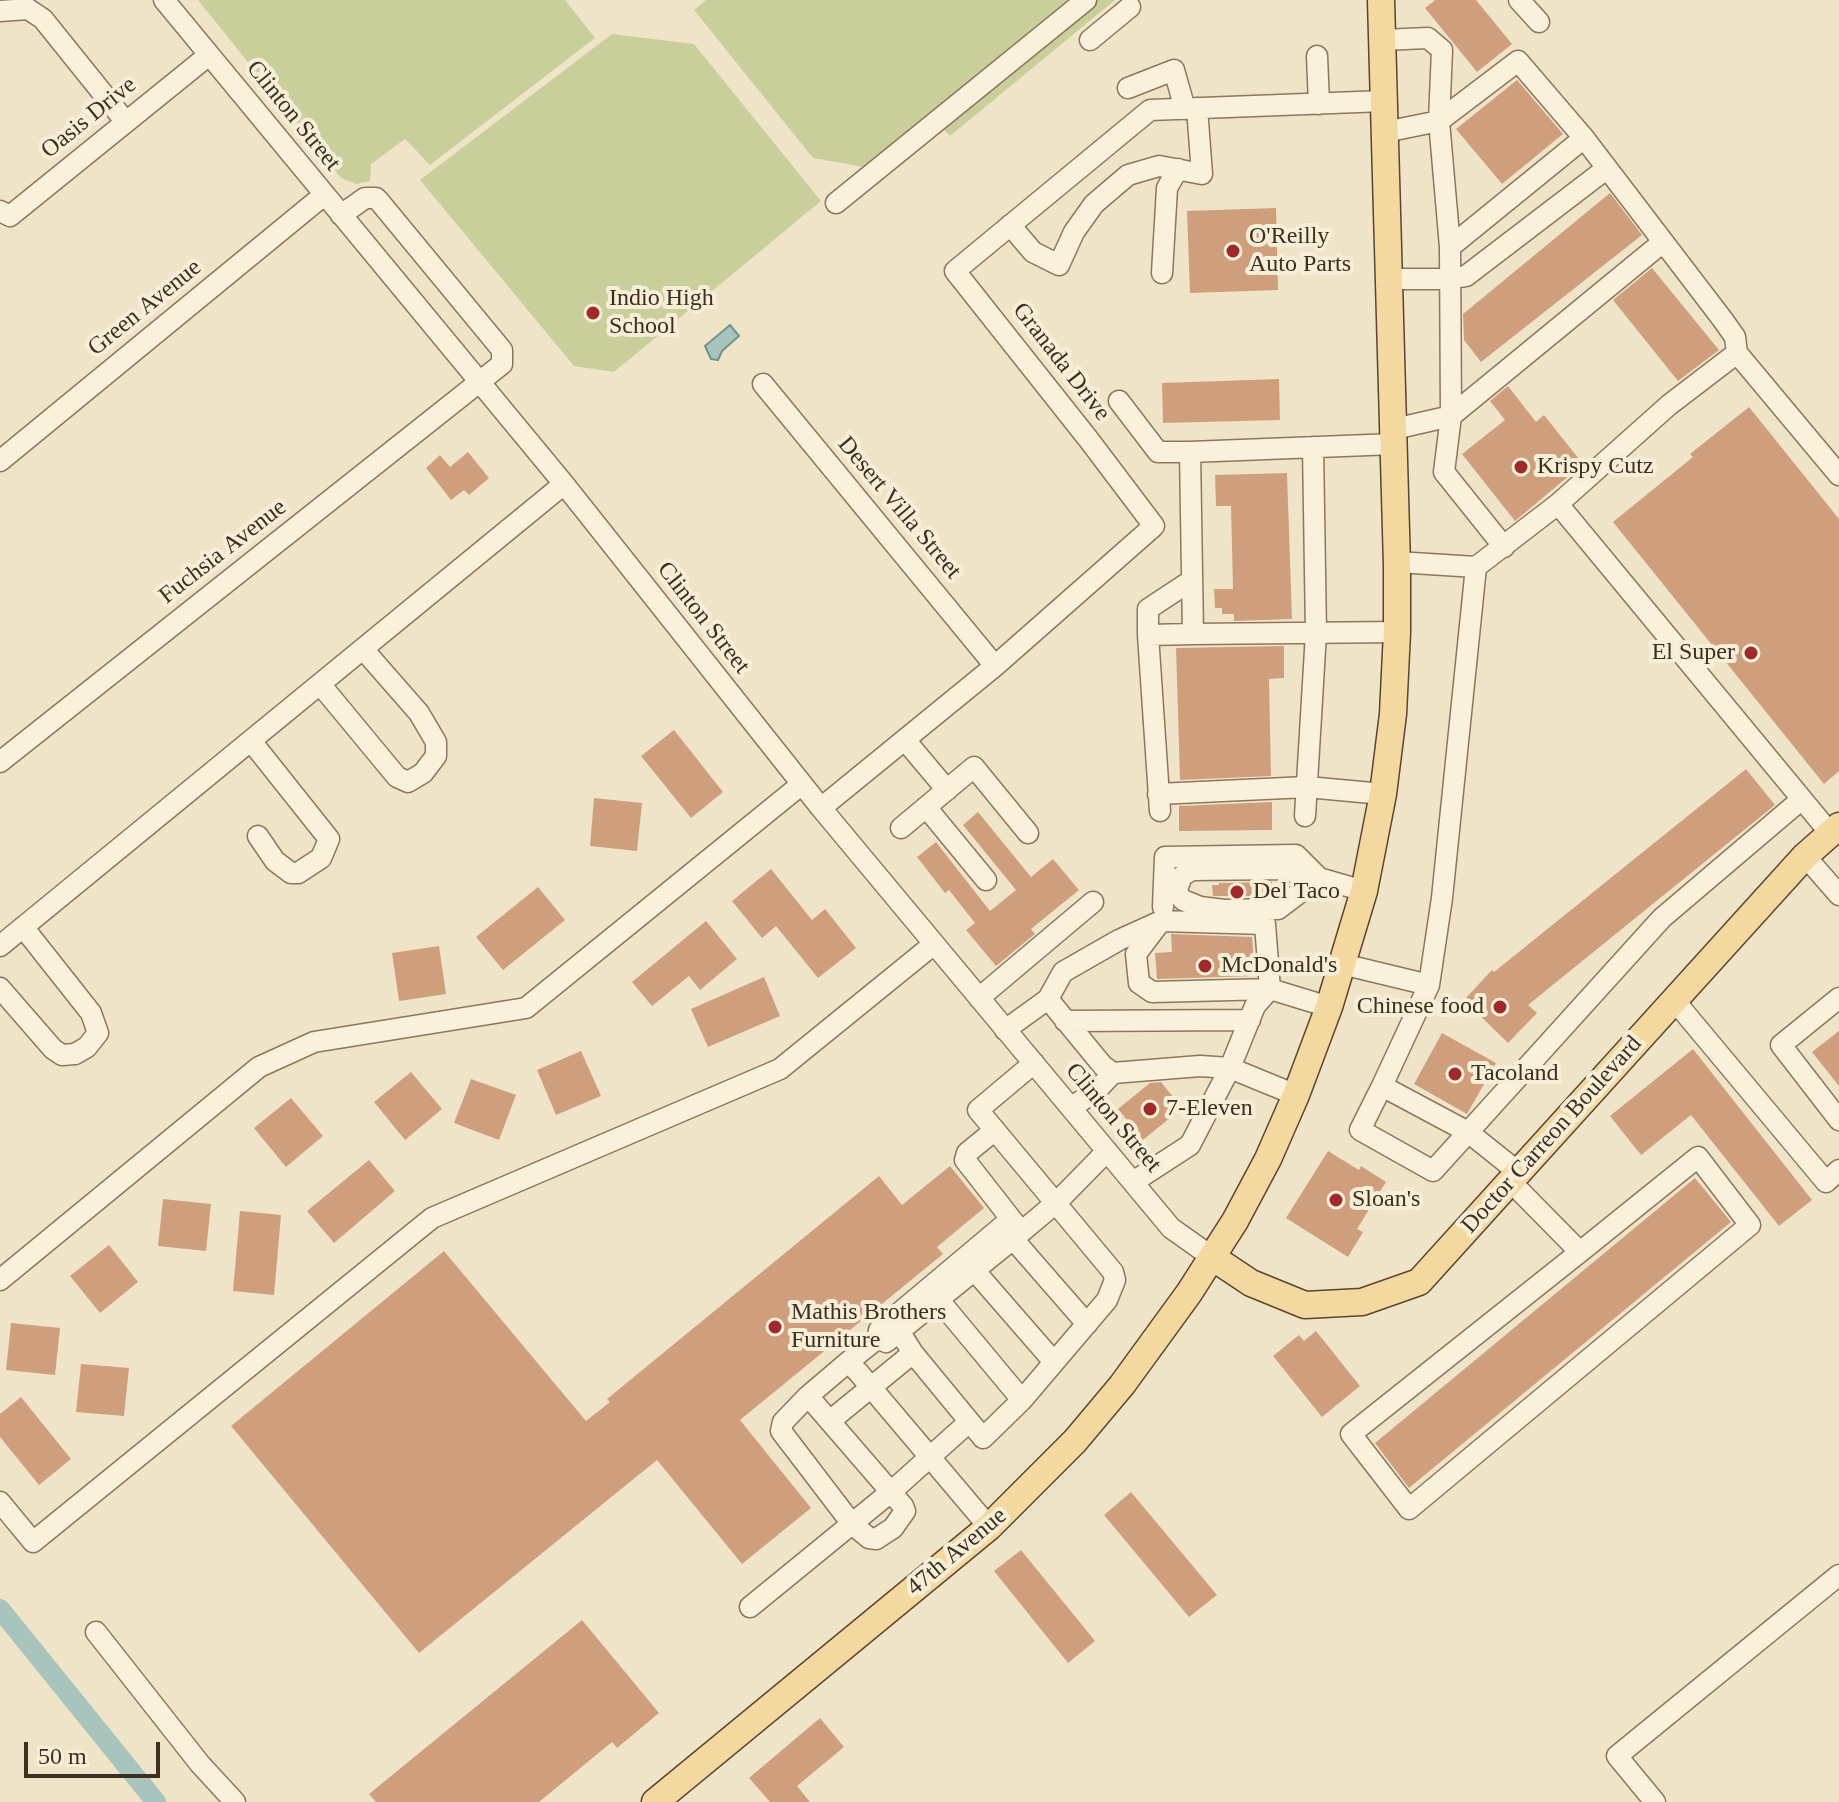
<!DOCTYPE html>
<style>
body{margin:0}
#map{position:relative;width:1839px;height:1802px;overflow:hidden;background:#f0e4c8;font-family:"Times New Roman",serif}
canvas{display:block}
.scale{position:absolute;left:24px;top:1742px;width:136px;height:36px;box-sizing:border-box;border:4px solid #3d2e20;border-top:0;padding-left:10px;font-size:24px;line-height:28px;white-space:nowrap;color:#3d2e20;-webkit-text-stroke:6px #f7eed8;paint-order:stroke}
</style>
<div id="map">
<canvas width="1839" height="1802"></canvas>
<div class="scale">50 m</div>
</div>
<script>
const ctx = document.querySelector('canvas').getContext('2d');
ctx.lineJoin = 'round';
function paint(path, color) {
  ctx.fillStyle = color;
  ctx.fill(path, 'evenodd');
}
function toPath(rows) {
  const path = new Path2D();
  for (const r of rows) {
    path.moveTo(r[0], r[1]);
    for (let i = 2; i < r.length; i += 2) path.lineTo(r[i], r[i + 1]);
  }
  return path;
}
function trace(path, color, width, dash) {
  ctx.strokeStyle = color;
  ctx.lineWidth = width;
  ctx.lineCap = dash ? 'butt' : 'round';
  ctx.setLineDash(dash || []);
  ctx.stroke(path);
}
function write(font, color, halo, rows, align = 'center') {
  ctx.font = font + ' "Times New Roman",serif';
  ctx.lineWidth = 8;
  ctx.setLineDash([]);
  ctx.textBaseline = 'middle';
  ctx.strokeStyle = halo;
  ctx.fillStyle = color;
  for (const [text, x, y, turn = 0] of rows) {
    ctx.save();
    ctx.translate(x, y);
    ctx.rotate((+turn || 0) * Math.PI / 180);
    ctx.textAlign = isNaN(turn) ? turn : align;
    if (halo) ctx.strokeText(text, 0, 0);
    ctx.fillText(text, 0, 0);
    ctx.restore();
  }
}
const green = toPath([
 [198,0,565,0,595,38,430,165,405,139,371,164,370,181,356,184,341,178],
 [706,0,1115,0,950,136,934,119,870,168,813,158,694,10],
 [612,34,694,44,821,201,614,372,574,366,420,180]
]);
const water = toPath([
 [730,325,739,336,722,351,718,360,711,359,705,346,730,325]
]);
const canal = toPath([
 [0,1609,156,1802]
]);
const building = toPath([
 [1435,0,1476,0,1512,44,1477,72,1425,8],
 [1517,80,1563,134,1502,184,1456,129],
 [1610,193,1642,235,1481,362,1464,340,1463,314],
 [1276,208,1278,290,1190,293,1187,211],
 [1652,268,1719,350,1678,381,1613,300],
 [1279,379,1280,420,1163,423,1162,383],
 [1508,386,1536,422,1544,415,1583,464,1515,521,1462,454,1505,420,1490,401],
 [1749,407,1839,519,1839,771,1824,784,1613,522,1693,457,1690,454],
 [468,452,489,478,469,495,464,490,451,500,426,468,440,455,450,467],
 [1287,473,1292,619,1234,621,1234,614,1222,614,1222,608,1215,608,1214,589,1233,589,1231,506,1216,506,1215,475],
 [1284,646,1284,678,1269,679,1271,776,1180,780,1176,648],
 [674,730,723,792,691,818,641,756],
 [1746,769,1775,805,1528,1005,1537,1013,1508,1043,1464,1000,1492,970,1494,972],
 [594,798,642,803,637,851,590,846],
 [1272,802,1272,830,1179,831,1179,806],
 [978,812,1031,877,1053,859,1079,890,1031,929,1035,934,996,966,966,930,975,923,949,890,945,893,917,857,936,842,990,911,1016,890,963,825],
 [771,869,812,920,825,909,856,948,818,978,776,926,762,938,732,901],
 [1272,882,1272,896,1213,896,1212,885,1219,885,1219,883],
 [538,887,565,920,503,970,476,937],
 [706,921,737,959,700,990,689,976,652,1006,632,982],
 [1171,934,1252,937,1255,976,1157,979,1155,953,1172,952],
 [439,946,446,994,399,1001,392,953],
 [764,977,780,1016,708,1047,691,1009],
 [1839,1031,1839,1086,1812,1052],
 [1442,1033,1496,1063,1467,1114,1414,1084],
 [1693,1049,1812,1200,1779,1226,1691,1115,1641,1155,1610,1116],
 [581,1051,601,1096,556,1115,537,1070],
 [411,1072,442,1109,405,1140,374,1102],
 [471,1079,516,1095,499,1140,454,1123],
 [1161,1082,1182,1108,1143,1140,1118,1109,1150,1083],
 [291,1098,323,1136,286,1167,254,1128],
 [1328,1151,1359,1170,1361,1166,1386,1182,1357,1229,1363,1232,1348,1257,1286,1218],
 [369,1160,395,1191,334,1243,307,1211],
 [950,1166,984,1208,937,1247,943,1254,740,1420,811,1508,742,1564,657,1460,419,1653,231,1426,444,1251,586,1421,610,1402,607,1399,879,1176,902,1205],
 [1695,1178,1731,1222,1409,1488,1375,1443],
 [163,1199,211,1204,206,1251,158,1246],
 [240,1211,281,1215,274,1295,233,1291],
 [109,1245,138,1282,100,1313,70,1276],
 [11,1323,60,1328,55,1375,6,1370],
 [1316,1331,1360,1386,1322,1417,1273,1356,1299,1335,1304,1341],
 [81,1364,129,1368,124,1416,76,1412],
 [21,1397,71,1459,39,1485,0,1437,0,1414],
 [1131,1492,1217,1595,1189,1617,1104,1515],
 [1021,1550,1095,1641,1068,1663,994,1571],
 [582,1620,659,1713,617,1748,612,1742,539,1802,376,1802,369,1794],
 [820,1718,844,1747,797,1786,810,1802,770,1802,749,1778]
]);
const minor = toPath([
 [164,0,564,484,821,808,1171,1228,1212,1257],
 [1519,0,1539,22],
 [0,11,28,9,43,19,125,121],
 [1090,40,1130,7],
 [1382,40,1428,38,1442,50,1439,121,1450,247,1451,416,1444,472,1504,547],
 [1317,56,1319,104],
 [1128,88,1174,70,1185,109],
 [1385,132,1439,121,1518,61,1584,138,1723,320,1735,337,1737,353],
 [836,203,1086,0],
 [0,211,10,216,209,55],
 [1010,225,1033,252,1059,265,1074,232,1094,204,1128,175,1159,166,1202,174,1197,108],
 [1450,247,1584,138],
 [1162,273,1167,188,1178,169],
 [1390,279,1449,279,1466,276,1606,169],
 [763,384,995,666],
 [1119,401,1158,452,1190,452],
 [1394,429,1451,416,1663,242],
 [1394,444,1190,452,1193,634,1397,632],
 [0,461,324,195],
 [1558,504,1669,405,1737,353,1839,475],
 [1397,562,1476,567,1558,504,1830,833],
 [1476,567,1442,898,1429,985,1382,1086,1468,1132,1518,1172],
 [1148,635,1148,609,1192,580],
 [320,684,397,777,408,782,423,773,436,756,436,742,419,713,363,649],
 [905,740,947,790],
 [251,741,329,839,321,858,298,873,291,873,275,861,258,836],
 [0,762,502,364,502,350,379,201,376,198,365,198,341,215],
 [1158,794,1307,787,1383,794],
 [926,807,986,880],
 [821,808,995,666,1154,526,1089,440,955,271,1150,110,1384,101],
 [1160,811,1148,635,1193,634],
 [1305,816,1316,633,1313,447],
 [901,828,974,767,1028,833],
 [1805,856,1839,895],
 [1281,869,1319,878,1278,909,1224,910,1200,907,1183,900,1176,892,1182,876,1192,870,1281,869],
 [1163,907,1165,857,1296,855,1319,878,1364,891],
 [0,946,564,484],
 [1342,964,1429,985],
 [0,988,53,1049,62,1055,75,1054,87,1047,98,1033,91,1013,23,927],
 [979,998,1093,902],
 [1839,998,1781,1045,1839,1120],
 [1048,999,1103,1066,1113,1073,1200,1066,1230,1068,1255,1006,1270,989,1329,1007],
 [1674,1000,1826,1182,1839,1170],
 [1065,1021,1250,1020],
 [1005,1030,1048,999,1063,972,1119,940,1161,921,1265,924,1270,989,1152,992,1139,983,1136,954,1161,921],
 [1382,1086,1360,1130,1433,1171,1662,918,1802,799],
 [1071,1108,1098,1089,1113,1073],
 [995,1130,967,1153,965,1160,1019,1229],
 [1510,1181,1580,1252,1698,1157,1750,1225,1409,1509,1351,1434,1580,1252],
 [1133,1182,1190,1145,1230,1068,1296,1095],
 [1011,1219,879,1330,878,1338,886,1342,1013,1239,1057,1202,1107,1151],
 [1013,1239,1087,1324],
 [974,1270,1054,1362],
 [0,1280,259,1067,314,1042,526,1008,802,784],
 [938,1299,1022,1400],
 [899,1331,913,1353,983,1438,1022,1400,1107,1300,1115,1280,1113,1272,978,1110,1034,1063],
 [848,1362,878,1338],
 [808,1396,783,1422,781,1431,852,1524,869,1538,876,1539,893,1528,905,1511,903,1506,808,1396,848,1362,858,1372,989,1527],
 [831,1420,913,1353],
 [0,1502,33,1542,432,1218,780,1069,934,944],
 [750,1607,892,1491,969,1422],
 [96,1632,200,1764,235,1802],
 [1655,1802,1617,1756,1839,1575]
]);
const major = toPath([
 [1212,1257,1251,1283,1305,1305,1362,1302,1419,1282,1805,856,1839,826],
 [655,1802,989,1527,1075,1441,1122,1385,1189,1293,1235,1221,1268,1159,1296,1095,1329,1007,1364,891,1383,794,1393,714,1397,632,1397,566,1381,0]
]);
const markers = [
 [1233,251,8,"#9e2a2b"],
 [593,313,8,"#9e2a2b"],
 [1521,467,8,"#9e2a2b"],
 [1751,653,8,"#9e2a2b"],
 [1237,892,8,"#9e2a2b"],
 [1205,966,8,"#9e2a2b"],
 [1500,1007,8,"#9e2a2b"],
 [1455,1074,8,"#9e2a2b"],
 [1150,1109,8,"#9e2a2b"],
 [1336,1200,8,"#9e2a2b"],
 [775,1327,8,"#9e2a2b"]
];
const streetNames = [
 ["Clinton Street",293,116,51],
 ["Oasis Drive",89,118,-39],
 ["Green Avenue",145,308,-39],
 ["Granada Drive",1061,362,52],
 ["Desert Villa Street",899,508,50],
 ["Fuchsia Avenue",223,552,-38],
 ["Clinton Street",703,618,52],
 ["Clinton Street",1113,1118,50],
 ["Doctor Carreon Boulevard",1552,1135,-48],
 ["47th Avenue",957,1552,-40]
];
const poiNames = [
 ["O'Reilly",1249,237],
 ["Auto Parts",1249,265],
 ["Indio High",609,299],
 ["School",609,327],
 ["Krispy Cutz",1537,467],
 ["El Super",1735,653,"right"],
 ["Del Taco",1253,892],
 ["McDonald's",1221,966],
 ["Chinese food",1484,1007,"right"],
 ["Tacoland",1471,1074],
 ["7-Eleven",1166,1109],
 ["Sloan's",1352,1200],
 ["Mathis Brothers",791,1313],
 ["Furniture",791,1341]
];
paint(green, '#c9cf9b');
paint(water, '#a9c4bc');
trace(water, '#6f938a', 2);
trace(canal, '#a9c4bc', 20);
paint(building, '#cf9f7d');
trace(minor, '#8d765c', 23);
trace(major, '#5b4430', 29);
trace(minor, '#faf1dc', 20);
trace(major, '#f3d9a0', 26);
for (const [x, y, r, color] of markers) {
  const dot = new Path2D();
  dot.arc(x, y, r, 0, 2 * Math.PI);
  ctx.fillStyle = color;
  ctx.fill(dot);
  trace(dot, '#f7eed8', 3);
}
write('24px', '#3d2e20', '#f7eed8', streetNames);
write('24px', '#3d2e20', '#f7eed8', poiNames, 'left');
</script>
